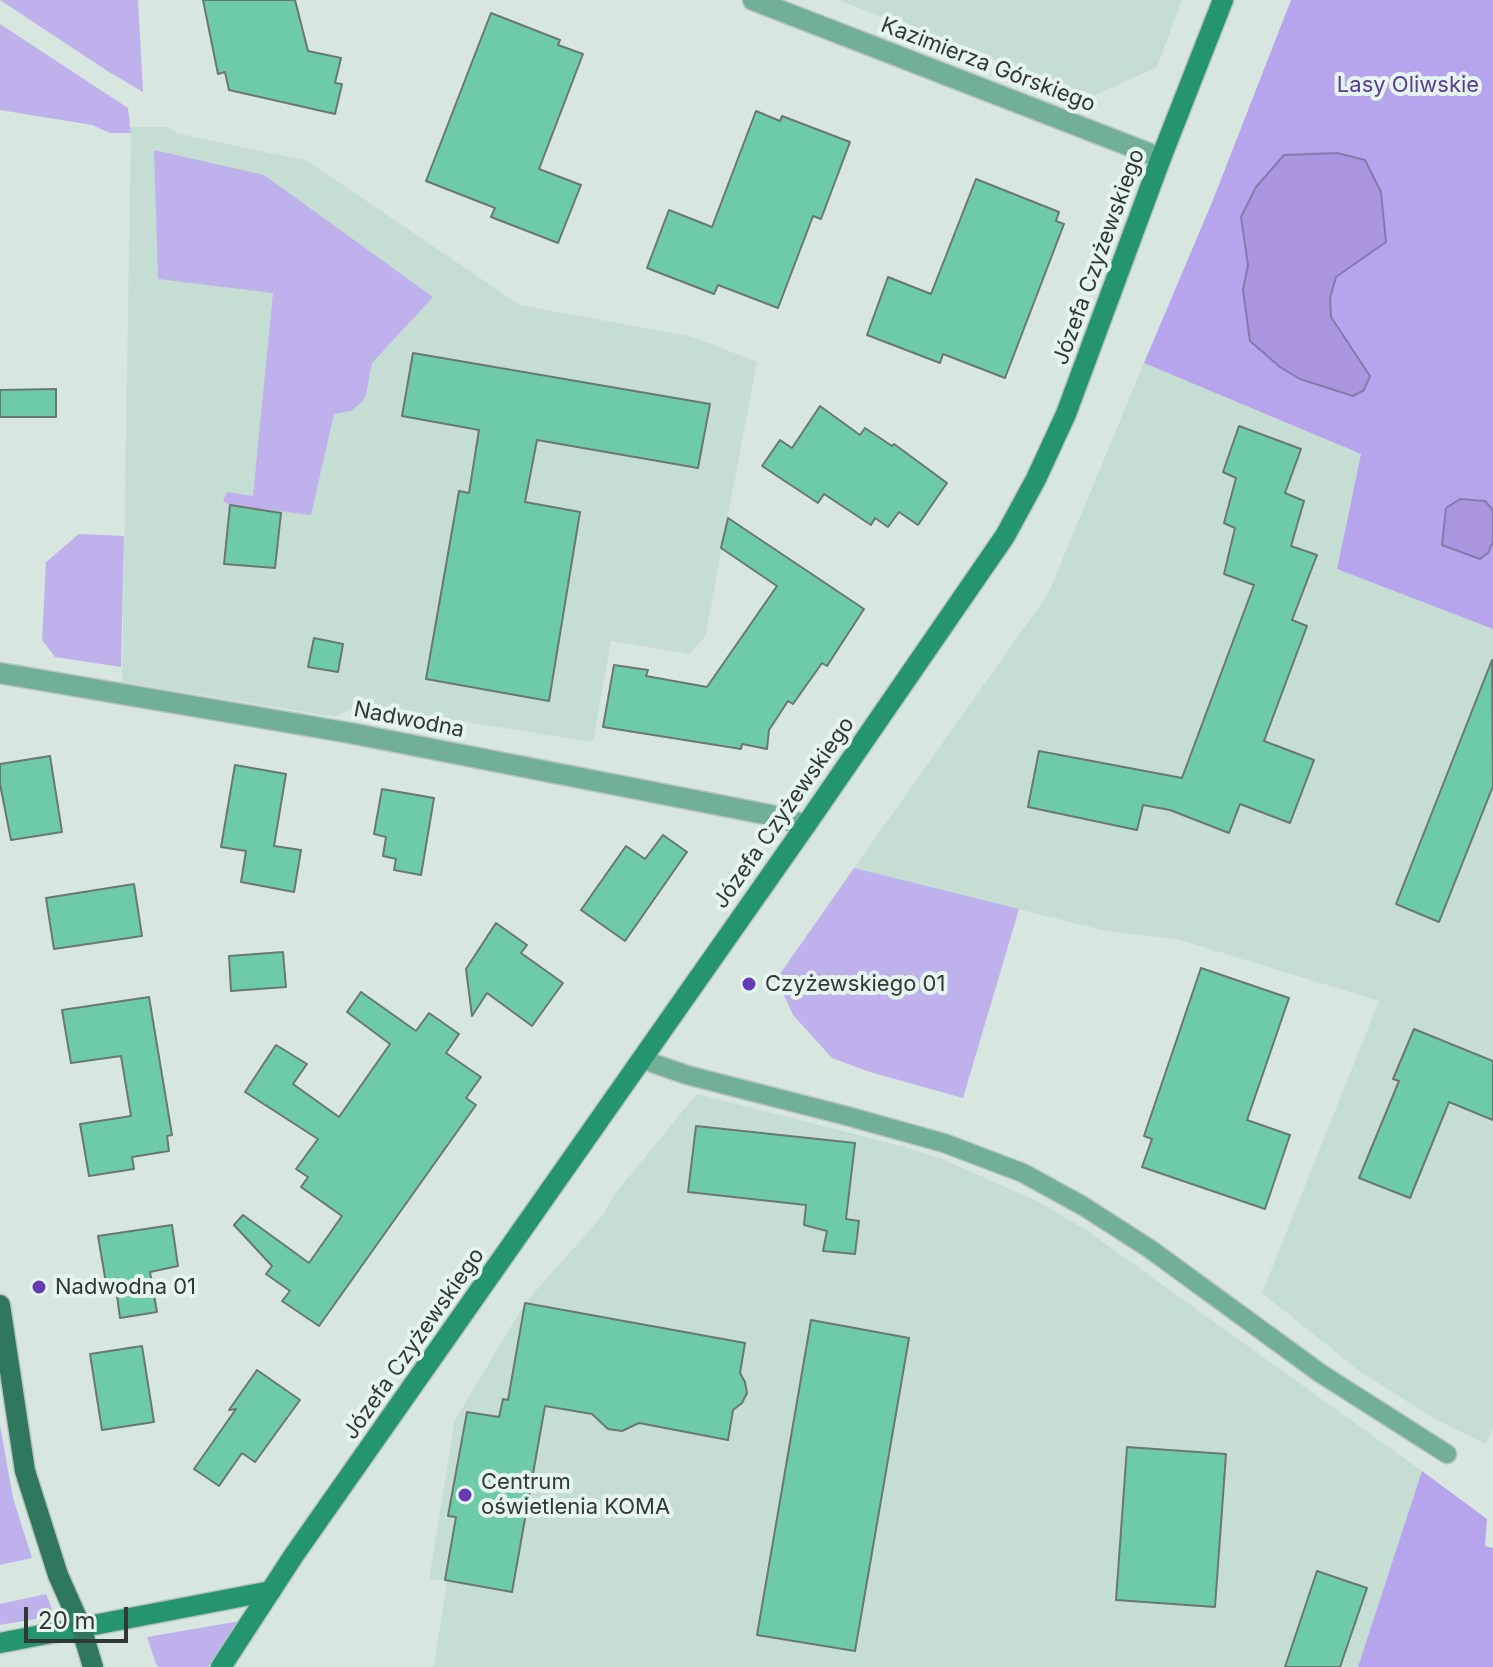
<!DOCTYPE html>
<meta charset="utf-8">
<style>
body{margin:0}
#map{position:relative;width:1493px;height:1667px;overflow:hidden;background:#d8e6e0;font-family:Inter,sans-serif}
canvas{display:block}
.scale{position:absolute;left:24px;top:1607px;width:104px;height:36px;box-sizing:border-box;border:4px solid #323836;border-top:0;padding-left:10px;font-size:24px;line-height:28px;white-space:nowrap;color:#323836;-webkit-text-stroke:6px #e5f4ed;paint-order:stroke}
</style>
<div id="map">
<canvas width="1493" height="1667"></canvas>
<div class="scale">20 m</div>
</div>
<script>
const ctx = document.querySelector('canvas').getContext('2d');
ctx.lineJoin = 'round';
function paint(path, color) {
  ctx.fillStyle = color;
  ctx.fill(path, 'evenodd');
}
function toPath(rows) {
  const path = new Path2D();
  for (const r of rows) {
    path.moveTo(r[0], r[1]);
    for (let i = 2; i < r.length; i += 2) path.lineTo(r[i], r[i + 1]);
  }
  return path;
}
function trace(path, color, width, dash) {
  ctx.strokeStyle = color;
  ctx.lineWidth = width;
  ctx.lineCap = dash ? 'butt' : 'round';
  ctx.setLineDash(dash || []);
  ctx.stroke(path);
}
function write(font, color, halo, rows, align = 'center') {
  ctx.font = font + ' Inter,sans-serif';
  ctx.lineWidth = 8;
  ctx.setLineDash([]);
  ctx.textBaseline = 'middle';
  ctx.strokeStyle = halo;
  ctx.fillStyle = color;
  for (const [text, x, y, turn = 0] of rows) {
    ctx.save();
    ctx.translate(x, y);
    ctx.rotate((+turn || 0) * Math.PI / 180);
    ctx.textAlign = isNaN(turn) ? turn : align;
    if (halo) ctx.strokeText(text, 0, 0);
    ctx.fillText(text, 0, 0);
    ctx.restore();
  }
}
const built = toPath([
 [838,0,1182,0,1157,67,1091,97],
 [131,127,168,127,176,133,307,161,520,305,693,337,757,362,705,637,689,654,611,641,593,742,357,705,335,717,122,682],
 [1144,363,1361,454,1337,569,1493,629,1493,1427,1486,1444,1431,1417,1358,1370,1262,1293,1379,1001,1177,939,1106,931,854,868,1048,594],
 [697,1094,905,1147,942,1159,1039,1202,1086,1230,1422,1471,1358,1667,434,1667,447,1581,429,1579,455,1420,525,1303,604,1214,613,1196]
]);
const green = toPath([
 [0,0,138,0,143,92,109,72],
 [0,24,128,108,131,133,110,133,92,125,0,110],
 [154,150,264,175,433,297,372,363,366,395,362,402,351,411,334,414,311,515,230,505,223,501,227,492,253,496,273,293,158,279],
 [79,534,124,536,121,667,55,657,42,640,46,562],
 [854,868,1019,909,963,1098,870,1072,832,1058,793,1015,783,993,780,974],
 [0,1425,13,1498,32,1558,0,1565],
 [46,1594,52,1609,47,1617,0,1625,0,1604],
 [240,1621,208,1667,159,1667,156,1664,147,1637]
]);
const forest = toPath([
 [1291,0,1493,0,1493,510,1485,501,1460,499,1447,508,1442,545,1480,559,1488,553,1493,542,1493,629,1337,569,1361,454,1144,363,1213,200],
 [1241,217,1372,252,1336,277,1330,298,1331,317,1370,376,1300,379,1279,367,1250,341,1243,290,1248,265],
 [1422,1471,1487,1519,1485,1546,1493,1548,1493,1667,1358,1667]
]);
const water = toPath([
 [1337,153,1365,160,1381,192,1386,242,1336,277,1330,298,1331,317,1370,376,1364,390,1353,396,1300,379,1280,367,1250,341,1243,290,1248,265,1241,217,1256,187,1284,155,1337,153],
 [1460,499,1485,501,1493,510,1493,542,1488,553,1480,559,1442,545,1446,508,1460,499]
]);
const building = toPath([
 [203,0,295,0,308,51,341,58,335,83,342,84,335,114,229,90,225,72,218,74,203,0],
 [491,13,560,40,558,45,583,54,539,169,581,185,558,243,491,217,495,208,426,181,491,13],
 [756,111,780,121,782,116,850,142,821,219,813,216,778,308,718,285,714,294,647,268,669,210,712,227,756,111],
 [976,179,1059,212,1056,221,1064,224,1005,378,943,354,940,363,867,335,888,277,931,294,976,179],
 [413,353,710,404,698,468,537,440,525,502,580,512,549,701,426,679,459,491,469,493,479,430,402,416,413,353],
 [56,389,56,417,0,417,0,390,56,389],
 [820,406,860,435,865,428,892,446,894,444,947,483,918,525,899,512,888,527,875,518,871,525,824,494,818,503,762,466,780,440,792,448,820,406],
 [1239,426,1301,449,1285,493,1304,501,1291,546,1317,555,1292,620,1307,626,1264,741,1314,760,1290,823,1240,804,1229,833,1170,810,1143,805,1137,830,1028,807,1039,751,1182,778,1254,585,1224,574,1235,528,1224,523,1236,478,1223,472,1239,426],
 [230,505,281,513,275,568,224,564,230,505],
 [728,518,864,609,827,666,822,663,793,704,788,701,769,730,767,749,742,744,741,749,603,727,614,665,648,670,646,676,707,687,777,586,721,548,728,518],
 [314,638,343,644,338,672,308,667,314,638],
 [1492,660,1493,786,1439,922,1396,904,1492,660],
 [50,756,62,832,11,840,0,784,0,764,50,756],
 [235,765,286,774,274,846,301,850,294,892,241,882,246,851,221,847,235,765],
 [382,789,434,798,421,875,394,870,396,859,383,856,386,837,374,834,382,789],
 [663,835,687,852,625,941,581,910,626,846,645,859,663,835],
 [134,884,142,936,54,949,46,898,134,884],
 [496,923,527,945,521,953,563,983,532,1026,487,993,472,1016,466,969,496,923],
 [283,952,286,987,231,991,229,956,283,952],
 [1201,968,1289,998,1247,1120,1290,1135,1265,1209,1142,1167,1152,1139,1144,1136,1201,968],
 [361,992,416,1031,429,1013,459,1034,446,1053,481,1077,466,1098,476,1105,319,1326,282,1301,290,1291,266,1274,272,1266,234,1225,243,1215,309,1263,342,1216,301,1187,308,1177,296,1169,318,1139,245,1092,276,1045,307,1064,293,1084,339,1117,390,1044,347,1012,361,992],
 [149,997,172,1135,167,1136,169,1151,132,1157,134,1169,89,1176,80,1124,131,1116,121,1056,71,1063,62,1010,149,997],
 [1414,1029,1493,1061,1493,1120,1449,1102,1410,1198,1359,1178,1399,1081,1393,1079,1414,1029],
 [696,1126,855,1143,846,1219,859,1221,855,1254,823,1251,827,1231,804,1225,806,1205,688,1192,696,1126],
 [172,1225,178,1266,150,1272,157,1312,120,1318,116,1288,107,1289,98,1236,172,1225],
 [525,1303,745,1343,740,1373,745,1382,747,1393,742,1403,733,1410,728,1440,639,1423,622,1431,608,1429,592,1414,545,1406,512,1592,445,1580,456,1517,448,1516,467,1412,499,1417,503,1399,508,1400,525,1303],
 [811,1320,909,1338,855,1651,757,1635,811,1320],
 [142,1346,154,1422,102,1430,90,1354,142,1346],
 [257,1370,300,1400,255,1462,242,1453,219,1486,194,1469,236,1409,229,1410,257,1370],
 [1127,1447,1226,1454,1215,1607,1116,1600,1127,1447],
 [1317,1571,1367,1588,1340,1667,1285,1667,1317,1571]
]);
const lane = toPath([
 [641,1059,687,1075,847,1116,944,1143,1023,1173,1083,1206,1150,1249,1320,1373,1447,1454]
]);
const street = toPath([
 [753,0,1161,158],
 [0,673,350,733,770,815,806,825]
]);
const secondary = toPath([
 [0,1643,271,1591],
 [221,1667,294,1555,806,825,1005,536,1036,479,1066,414,1161,158,1223,0]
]);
const primary = toPath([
 [0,1305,25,1471,58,1575,81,1627,93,1667]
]);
const markers = [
 [749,984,8,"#663ab2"],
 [39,1287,8,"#663ab2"],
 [465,1495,8,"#663ab2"]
];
const streetNames = [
 ["Kazimierza Górskiego",988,65,21],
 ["Józefa Czyżewskiego",1099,257,-70],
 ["Nadwodna",409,720,11],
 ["Józefa Czyżewskiego",784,813,-55],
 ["Józefa Czyżewskiego",414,1344,-55]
];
const parkNames = [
 ["Lasy Oliwskie",1408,85]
];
const poiNames = [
 ["Czyżewskiego 01",765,984],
 ["Nadwodna 01",55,1287],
 ["Centrum",481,1482],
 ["oświetlenia KOMA",481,1507]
];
paint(built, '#c6ddd3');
paint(green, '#bfb1ec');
paint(forest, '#b6a4ec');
paint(water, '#a996de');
trace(water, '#857aac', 2);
paint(building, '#6ecba8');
trace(building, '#6a7872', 2);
trace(lane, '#b7c3be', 21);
trace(street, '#b7c3be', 23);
trace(secondary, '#b7c3be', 23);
trace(primary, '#b7c3be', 23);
trace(lane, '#71af96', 18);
trace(street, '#71af96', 20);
trace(secondary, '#259471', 20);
trace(primary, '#2f785e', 20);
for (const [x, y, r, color] of markers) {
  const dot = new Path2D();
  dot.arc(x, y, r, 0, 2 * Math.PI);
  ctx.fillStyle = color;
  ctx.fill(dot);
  trace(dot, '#e5f4ed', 3);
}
write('22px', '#323836', '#e5f4ed', streetNames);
write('22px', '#583d91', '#e5f4ed', parkNames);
write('22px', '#323836', '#e5f4ed', poiNames, 'left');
</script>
